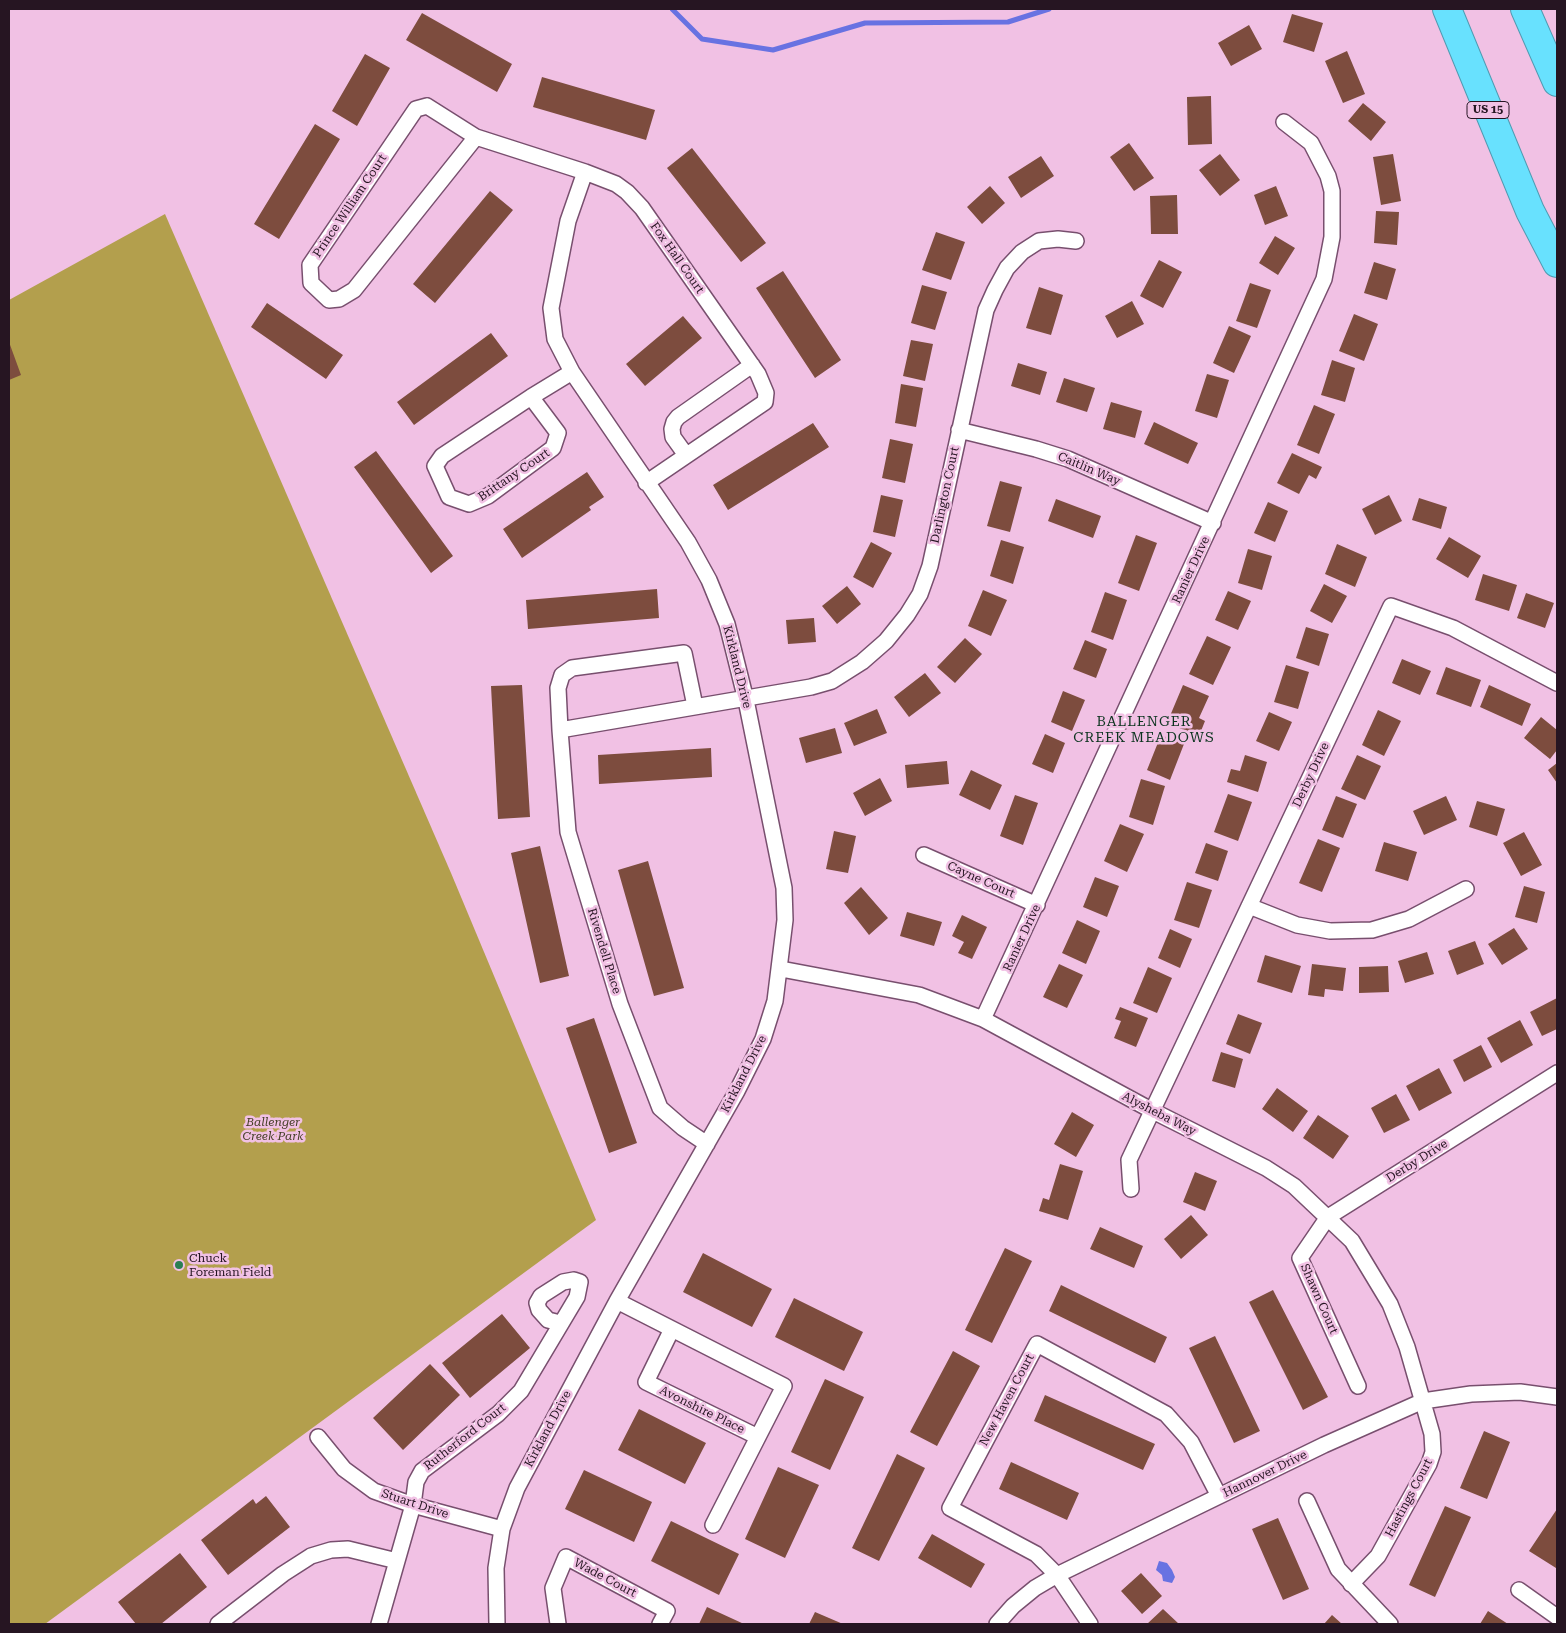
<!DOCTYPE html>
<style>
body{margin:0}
#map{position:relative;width:1566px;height:1633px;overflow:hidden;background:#f1c1e4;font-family:"Roboto Serif",serif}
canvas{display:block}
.frame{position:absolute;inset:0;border:10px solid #261522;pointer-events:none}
</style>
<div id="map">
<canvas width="1566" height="1633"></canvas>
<div class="frame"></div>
</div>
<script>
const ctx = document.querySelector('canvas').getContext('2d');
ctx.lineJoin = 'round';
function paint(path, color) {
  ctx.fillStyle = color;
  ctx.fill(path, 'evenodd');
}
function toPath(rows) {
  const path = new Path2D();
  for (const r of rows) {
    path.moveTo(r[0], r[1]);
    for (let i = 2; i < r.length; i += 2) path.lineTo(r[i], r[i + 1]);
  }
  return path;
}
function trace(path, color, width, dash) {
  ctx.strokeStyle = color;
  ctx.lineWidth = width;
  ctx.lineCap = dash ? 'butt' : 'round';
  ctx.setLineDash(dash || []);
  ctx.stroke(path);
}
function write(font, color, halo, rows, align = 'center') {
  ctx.font = font + ' "Roboto Serif",serif';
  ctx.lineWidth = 5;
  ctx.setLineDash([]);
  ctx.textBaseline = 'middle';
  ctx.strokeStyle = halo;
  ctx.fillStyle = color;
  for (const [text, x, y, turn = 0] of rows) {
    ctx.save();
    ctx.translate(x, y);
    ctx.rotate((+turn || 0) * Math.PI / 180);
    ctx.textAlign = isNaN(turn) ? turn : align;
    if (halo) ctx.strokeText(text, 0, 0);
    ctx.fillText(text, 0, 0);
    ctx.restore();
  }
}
const green = toPath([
 [165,214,451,873,596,1220,45,1624,9,1624,9,300]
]);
const water = toPath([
 [1159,1561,1167,1563,1172,1570,1175,1577,1172,1583,1163,1581,1162,1575,1156,1570]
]);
const stream = toPath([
 [672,9,702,39,773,50,865,23,1008,22,1049,9]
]);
const building = toPath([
 [422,13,512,64,497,92,406,40],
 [1292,14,1323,23,1314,52,1283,42],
 [1249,25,1262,49,1231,66,1218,43],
 [1347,51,1365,94,1343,103,1325,61],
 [365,54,390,68,357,126,332,111],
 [542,77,655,110,646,140,533,107],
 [1211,96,1212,144,1188,145,1187,97],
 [1363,103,1386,122,1371,141,1348,121],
 [315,124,340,139,279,239,254,224],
 [1129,143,1154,178,1134,191,1110,157],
 [692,148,766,243,741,262,667,168],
 [1220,154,1240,180,1220,196,1199,170],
 [1393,154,1401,201,1381,205,1373,157],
 [1041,156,1054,176,1021,198,1008,177],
 [990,186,1005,203,982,224,967,207],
 [1276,186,1288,216,1265,225,1254,195],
 [490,191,513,210,435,303,413,284],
 [1177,195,1178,234,1151,234,1150,196],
 [1376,211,1399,212,1397,245,1374,243],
 [936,232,965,242,951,280,922,270],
 [1275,236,1295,248,1278,275,1259,263],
 [1159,260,1182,272,1163,308,1140,296],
 [1374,262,1396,269,1387,300,1364,293],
 [783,271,841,360,815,378,756,288],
 [1250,283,1271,290,1257,328,1236,321],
 [922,285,947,292,935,330,911,323],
 [1039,287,1063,295,1051,335,1026,328],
 [1132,301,1144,324,1117,338,1105,316],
 [267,303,343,355,326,379,251,327],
 [1354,314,1378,324,1364,361,1339,351],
 [683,316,702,338,645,386,626,364],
 [1229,326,1251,336,1234,373,1213,363],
 [491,333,508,356,414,425,397,402],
 [911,340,933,344,925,381,903,376],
 [9,342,21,375,9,380],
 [1332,360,1355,368,1345,402,1321,395],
 [1018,363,1047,372,1040,395,1011,386],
 [1207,374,1229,380,1217,418,1195,411],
 [1064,378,1095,388,1087,412,1056,402],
 [901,384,923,388,916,427,895,423],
 [1111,402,1142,411,1135,438,1103,429],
 [1314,405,1335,414,1319,454,1297,445],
 [1154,422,1198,443,1188,464,1144,444],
 [813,423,829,447,728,510,713,485],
 [890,439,913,444,905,483,882,478],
 [376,451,453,556,431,573,354,467],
 [1292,453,1322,467,1316,479,1309,475,1299,494,1277,483],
 [587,472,604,497,589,507,591,510,522,558,503,529],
 [1000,481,1022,487,1010,532,987,526],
 [881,495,903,500,895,537,873,532],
 [1389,495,1402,521,1375,535,1362,509],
 [1419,498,1447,507,1441,529,1412,520],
 [1056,499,1101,516,1093,538,1048,521],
 [1268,502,1288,511,1275,542,1254,533],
 [1136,535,1157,543,1139,591,1118,583],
 [1449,537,1481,556,1468,578,1436,559],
 [1001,540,1024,547,1013,584,990,576],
 [871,542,892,553,873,588,853,577],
 [1337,544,1367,557,1355,587,1325,574],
 [1248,549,1272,556,1262,590,1238,583],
 [1483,574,1517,585,1509,611,1475,600],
 [1324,584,1347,596,1332,623,1310,611],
 [847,586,861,604,837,624,822,606],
 [657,589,659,618,528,629,526,600],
 [983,590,1007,600,991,636,968,626],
 [1228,591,1251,601,1238,630,1215,620],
 [1105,592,1127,600,1113,640,1091,632],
 [1526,593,1554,603,1545,628,1517,618],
 [814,618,816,642,788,644,786,620],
 [1306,627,1329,634,1319,666,1296,658],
 [1207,636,1231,647,1213,685,1189,674],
 [965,638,982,654,955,683,937,667],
 [1085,640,1107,649,1096,678,1073,669],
 [1402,659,1431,671,1420,695,1392,683],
 [1286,665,1309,672,1298,709,1274,702],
 [1446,667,1481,680,1471,707,1436,694],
 [925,673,941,693,909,717,894,697],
 [522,685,530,817,498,819,491,686],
 [1183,685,1209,696,1199,718,1205,721,1199,736,1167,723],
 [1489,685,1531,704,1522,726,1480,707],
 [1063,691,1085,700,1072,731,1051,722],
 [877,709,887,733,854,746,844,723],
 [1378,710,1401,721,1384,756,1362,745],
 [1269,712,1292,722,1279,751,1256,741],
 [1541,717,1557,730,1557,750,1550,759,1524,738],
 [835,728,842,753,806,763,799,738],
 [1045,734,1065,743,1053,773,1032,764],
 [1161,735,1184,744,1170,780,1147,770],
 [711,748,712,777,599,784,598,755],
 [1245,755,1267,762,1258,792,1227,782,1231,769,1240,771],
 [1357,755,1381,766,1365,800,1341,789],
 [947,761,949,784,907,788,905,765],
 [1557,763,1557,783,1548,770],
 [971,770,1002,785,990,810,959,795],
 [880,778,892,801,865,816,853,793],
 [1141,779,1165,786,1153,825,1129,817],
 [1228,794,1252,802,1238,841,1214,832],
 [1015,795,1038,803,1023,845,1000,836],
 [1336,796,1357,804,1343,838,1322,830],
 [1446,796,1457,820,1424,835,1413,811],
 [1477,801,1505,809,1497,836,1469,827],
 [1120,824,1144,834,1127,872,1104,861],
 [834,831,856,836,848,873,826,869],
 [1524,832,1542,865,1521,876,1503,843],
 [1318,839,1340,848,1322,892,1299,883],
 [1384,842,1417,852,1408,881,1375,871],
 [1206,843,1228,851,1218,881,1195,873],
 [540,846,569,976,540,983,511,853],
 [648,861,684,988,654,996,618,870],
 [1095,877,1119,886,1107,917,1083,907],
 [1187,882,1212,890,1199,928,1174,920],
 [1524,886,1545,892,1537,923,1515,917],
 [861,887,888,918,869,935,844,903],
 [907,912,942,922,934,946,900,936],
 [962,915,987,927,972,959,958,953,964,942,952,936],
 [1077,920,1100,931,1086,964,1062,953],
 [1514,928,1528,949,1502,965,1488,944],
 [1170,929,1192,939,1180,968,1158,958],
 [1475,941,1484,964,1457,975,1448,951],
 [1427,952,1434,974,1405,983,1398,961],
 [1265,955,1301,966,1292,993,1257,982],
 [1059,964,1083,975,1067,1008,1043,997],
 [1312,964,1346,968,1343,991,1325,989,1324,997,1308,995],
 [1388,966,1389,992,1359,993,1359,967],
 [1148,967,1172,978,1157,1013,1133,1003],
 [1557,998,1557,1029,1542,1036,1530,1012],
 [1120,1007,1148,1018,1136,1047,1114,1038,1121,1021,1115,1019],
 [1238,1014,1262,1023,1250,1054,1226,1044],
 [594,1018,637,1143,609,1153,566,1028],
 [1520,1020,1533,1045,1501,1063,1487,1038],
 [1481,1045,1492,1067,1464,1082,1453,1060],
 [1221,1052,1243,1059,1235,1088,1212,1081],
 [1439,1068,1452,1093,1419,1111,1406,1086],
 [1277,1088,1308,1111,1293,1132,1262,1109],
 [1396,1094,1410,1120,1384,1133,1371,1108],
 [1072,1112,1094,1125,1076,1157,1054,1144],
 [1318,1115,1349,1136,1333,1159,1303,1138],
 [1060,1164,1083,1171,1068,1220,1039,1211,1043,1198,1049,1200],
 [1195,1172,1217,1181,1205,1211,1183,1202],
 [1191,1215,1208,1235,1181,1259,1164,1239],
 [1100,1227,1143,1246,1134,1268,1090,1249],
 [1005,1248,1032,1261,992,1343,965,1330],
 [703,1253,772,1289,752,1327,683,1292],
 [1061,1285,1167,1337,1155,1363,1049,1311],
 [1273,1290,1328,1397,1303,1410,1249,1302],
 [794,1298,863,1332,844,1371,775,1337],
 [502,1314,530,1348,470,1398,442,1363],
 [1215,1336,1260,1431,1234,1443,1189,1348],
 [953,1351,980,1366,937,1446,910,1432],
 [430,1364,460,1395,403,1450,373,1418],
 [825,1379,864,1397,830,1470,791,1452],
 [1045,1395,1155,1444,1143,1470,1034,1421],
 [639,1409,706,1443,685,1484,618,1450],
 [1484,1431,1510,1442,1487,1499,1460,1488],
 [897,1454,925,1468,879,1561,852,1548],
 [1011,1462,1079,1493,1067,1520,999,1489],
 [778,1467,819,1485,785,1558,745,1539],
 [584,1470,652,1502,634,1542,565,1509],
 [266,1496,290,1527,228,1575,201,1540,253,1499,256,1504],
 [1445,1506,1471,1517,1435,1597,1409,1585],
 [1557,1509,1557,1566,1556,1568,1529,1551],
 [1278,1518,1309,1589,1283,1600,1252,1529],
 [671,1521,739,1554,719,1595,651,1561],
 [932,1534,985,1564,971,1588,918,1558],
 [180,1553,207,1587,161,1624,136,1624,118,1602],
 [1141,1573,1162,1596,1142,1614,1121,1591],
 [707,1607,744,1624,699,1624],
 [1163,1609,1179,1624,1147,1624],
 [1488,1611,1508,1624,1480,1624],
 [815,1612,843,1624,809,1624],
 [1332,1615,1342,1624,1324,1624]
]);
const street = toPath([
 [427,106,476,137,354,290,339,299,329,300,311,283,310,265,416,109,427,106],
 [476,137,585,172,616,184,627,192,642,208,758,374,766,393,765,402,646,483],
 [531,397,558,433,553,448,488,496,469,504,449,497,435,466,442,456,531,397,572,372],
 [959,430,1036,449,1068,459,1213,523],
 [686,455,673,437,672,429,674,422,678,417,752,365],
 [695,706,684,653,572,668,562,675,558,688,560,730,811,687,832,681,862,662,886,641,907,615,920,594,930,566,986,310,995,290,1007,268,1022,252,1039,241,1058,239,1076,241],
 [560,730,568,832,620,1004,660,1108,683,1128,707,1144],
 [924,855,1037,905],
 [1249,906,1297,925,1330,931,1372,930,1409,919,1466,889],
 [781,969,919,995,983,1019,1151,1110,1266,1168,1294,1186,1352,1241,1390,1304,1407,1347,1432,1434,1433,1452,1429,1464,1378,1556,1351,1584],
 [983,1019,1324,279,1332,237,1332,191,1328,176,1311,143,1284,122],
 [1131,1189,1129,1160,1391,606,1453,628,1557,683],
 [617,1301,784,1386,713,1525],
 [672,1329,646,1382,758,1437],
 [1358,1386,1300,1258,1328,1217,1557,1073],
 [318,1437,344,1469,374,1491,413,1505,502,1529],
 [1307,1501,1338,1569,1390,1624],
 [1519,1590,1557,1617],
 [218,1624,283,1574,311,1556,331,1550,348,1549,397,1561],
 [379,1624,413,1505,416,1482,422,1471,498,1414,521,1391,577,1297,580,1282,574,1280,563,1282,541,1296,537,1303,539,1310,548,1320,560,1323],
 [497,1624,496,1568,502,1529,517,1488,617,1301,737,1091,763,1039,775,1001,785,920,784,888,746,700,727,624,709,580,688,542,572,372,555,339,551,308,568,221,585,172],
 [558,1624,553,1588,566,1557,667,1611,660,1624],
 [997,1624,1013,1606,1035,1588,1057,1575,1324,1445,1423,1401,1471,1394,1520,1392,1557,1397],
 [1090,1624,1057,1575,1036,1554,950,1508,1037,1344,1166,1414,1191,1442,1219,1496]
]);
const highway = toPath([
 [1447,9,1530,211,1557,263],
 [1525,9,1557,82]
]);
const markers = [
 [179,1265,5,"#2b7f52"]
];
const shields = [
 [1488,110,42]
];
const shieldNames = [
 ["US 15",1488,110]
];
const streetNames = [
 ["Prince William Court",350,206,-56],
 ["Fox Hall Court",677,258,55],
 ["Caitlin Way",1089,469,23],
 ["Brittany Court",514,475,-34],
 ["Darlington Court",945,495,-78],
 ["Ranier Drive",1191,570,-65],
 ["Kirkland Drive",737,667,76],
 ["Derby Drive",1311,775,-65],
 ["Cayne Court",981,880,24],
 ["Ranier Drive",1022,938,-65],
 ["Rivendell Place",604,951,73],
 ["Kirkland Drive",744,1074,-63],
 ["Alysheba Way",1159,1114,27],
 ["Derby Drive",1417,1161,-32],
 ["Shawn Court",1319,1299,66],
 ["New Haven Court",1007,1400,-62],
 ["Avonshire Place",702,1410,26],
 ["Kirkland Drive",548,1429,-62],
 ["Rutherford Court",465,1437,-38],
 ["Hannover Drive",1265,1474,-26],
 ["Hastings Court",1409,1498,-62],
 ["Stuart Drive",415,1504,18],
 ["Wade Court",605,1578,28]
];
const parkNames = [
 ["Ballenger",273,1122],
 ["Creek Park",273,1136]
];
const poiNames = [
 ["Chuck",189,1258],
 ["Foreman Field",189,1272]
];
const neighbourhoodNames = [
 ["BALLENGER",1144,722],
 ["CREEK MEADOWS",1144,738]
];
paint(green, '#b39f4d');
paint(water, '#6872e2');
trace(stream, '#6872e2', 5);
paint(building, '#7d4c3e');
trace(street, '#784f6e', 18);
trace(highway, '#519ab1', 30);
trace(street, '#fff', 15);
trace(highway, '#68e1fe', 28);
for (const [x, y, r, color] of markers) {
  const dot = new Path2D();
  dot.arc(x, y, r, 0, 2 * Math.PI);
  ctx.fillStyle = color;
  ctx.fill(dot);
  trace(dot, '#f1c1e4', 2);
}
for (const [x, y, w] of shields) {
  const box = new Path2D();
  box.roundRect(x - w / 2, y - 8.5, w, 17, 4);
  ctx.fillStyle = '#f1c1e4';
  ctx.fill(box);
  trace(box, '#261522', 1);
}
write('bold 11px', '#261522', null, shieldNames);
write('12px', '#261522', '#f1c1e4', streetNames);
write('italic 12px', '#443e26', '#f1c1e4', parkNames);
write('12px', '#261522', '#f1c1e4', poiNames, 'left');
ctx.letterSpacing = '1px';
write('14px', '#0c341f', '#f1c1e4', neighbourhoodNames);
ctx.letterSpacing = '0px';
</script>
